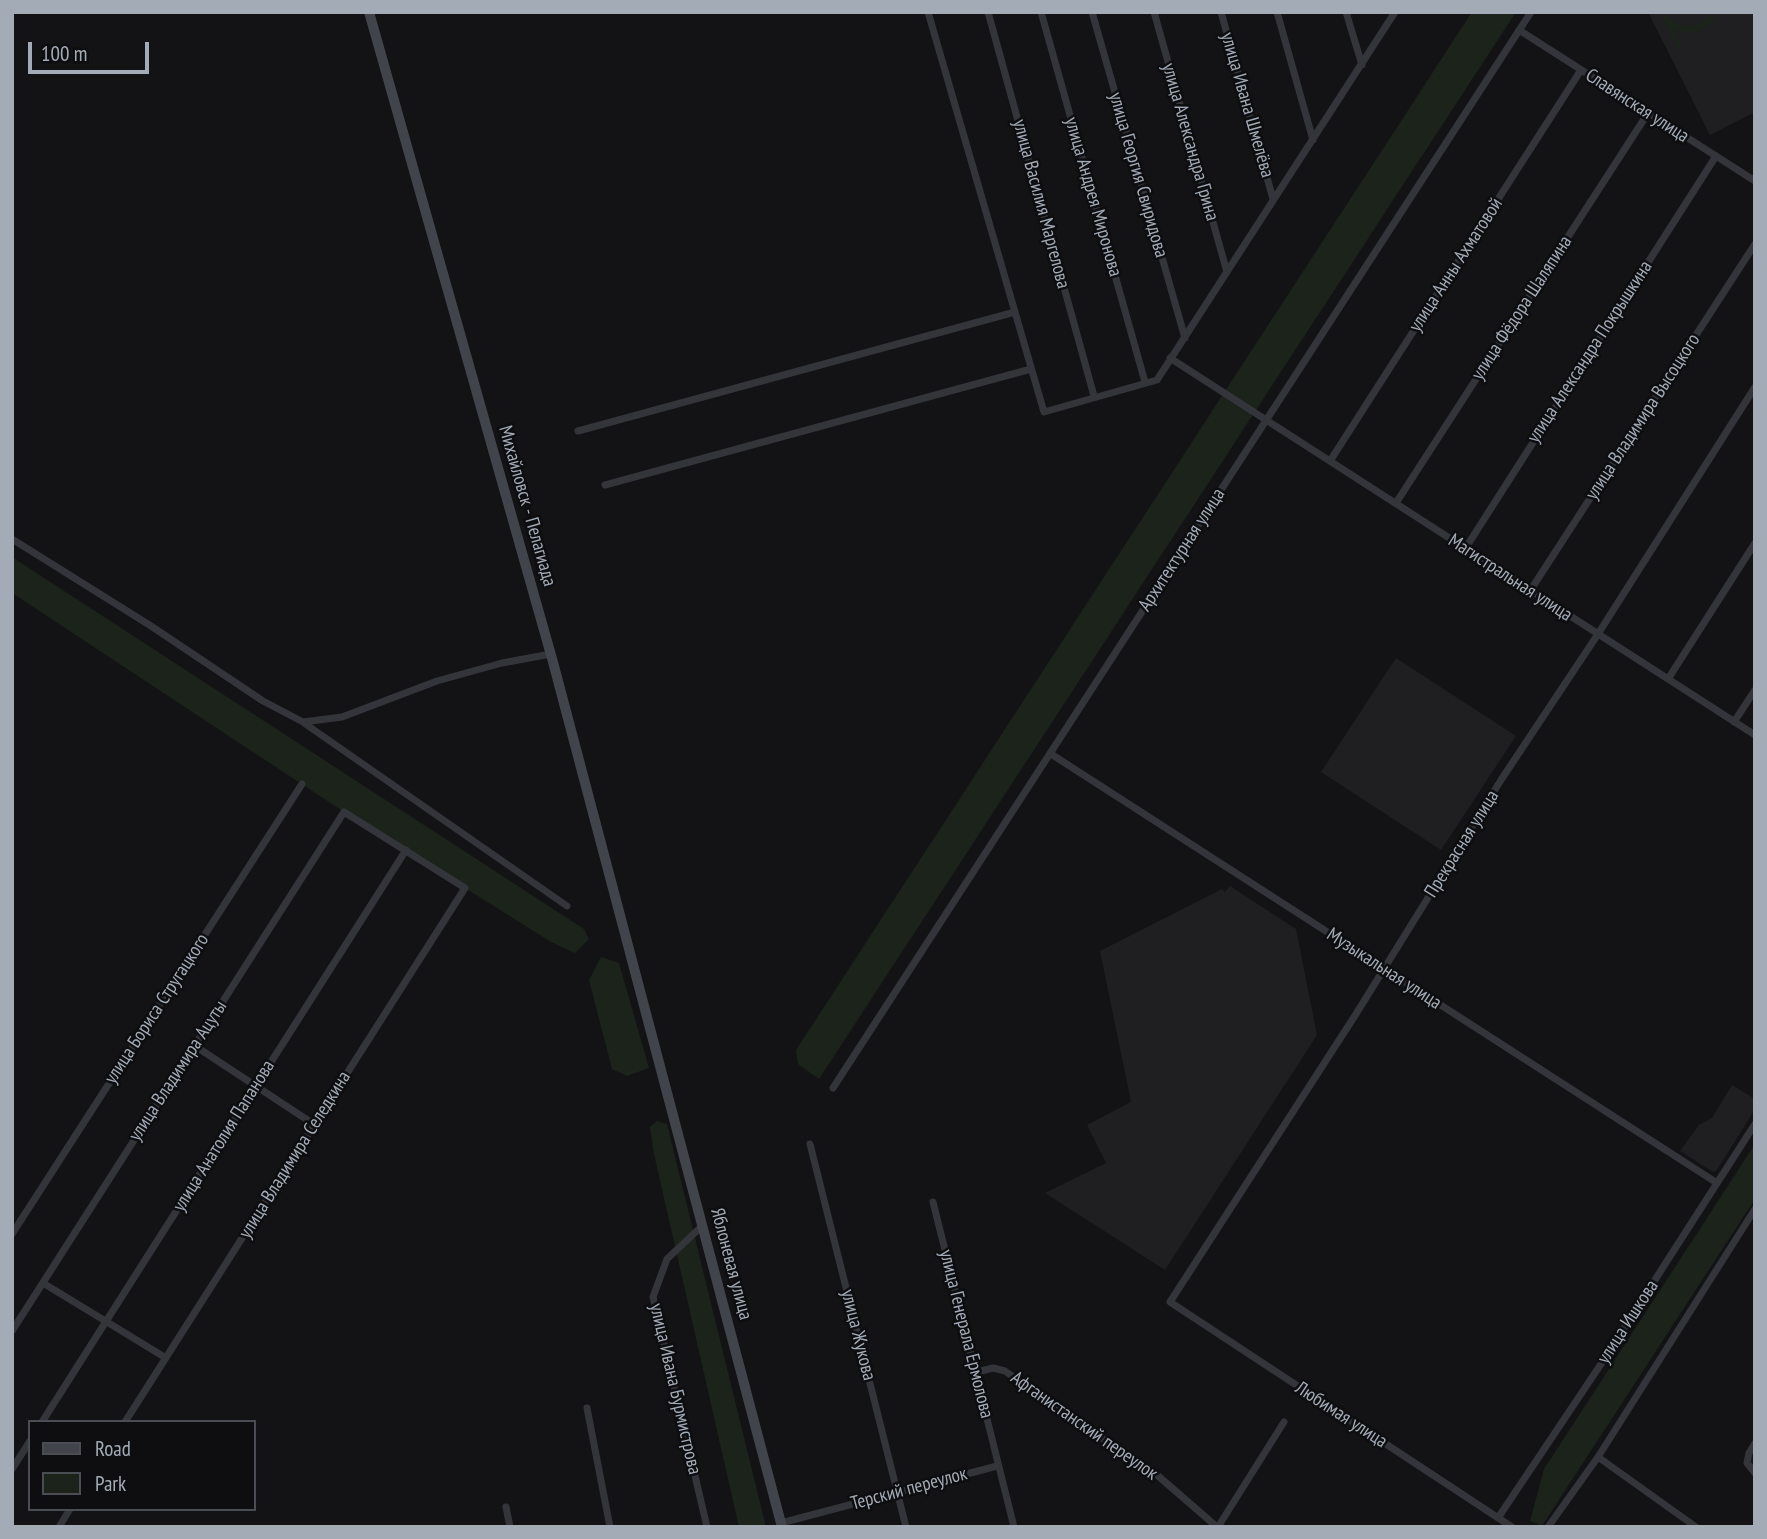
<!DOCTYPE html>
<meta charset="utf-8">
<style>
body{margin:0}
#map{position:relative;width:1767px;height:1539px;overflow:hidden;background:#131315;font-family:"PT Sans Narrow",sans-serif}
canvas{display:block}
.frame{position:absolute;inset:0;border:14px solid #a3abb7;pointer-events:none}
.legend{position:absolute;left:28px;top:1420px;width:228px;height:91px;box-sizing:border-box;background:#0e0e10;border:2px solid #4a4d53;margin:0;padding:9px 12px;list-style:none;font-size:21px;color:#a3abb7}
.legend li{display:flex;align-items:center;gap:14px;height:35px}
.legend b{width:35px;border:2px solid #4a4d53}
.scale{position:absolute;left:28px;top:42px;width:121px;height:32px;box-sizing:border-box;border:4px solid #a3abb7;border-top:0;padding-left:9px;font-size:21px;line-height:24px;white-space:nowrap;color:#a3abb7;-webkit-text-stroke:5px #0e0e10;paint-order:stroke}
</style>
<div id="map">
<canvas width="1767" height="1539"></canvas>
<div class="frame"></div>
<ul class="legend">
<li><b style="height:9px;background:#41444a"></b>Road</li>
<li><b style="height:19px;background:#1b231b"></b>Park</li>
</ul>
<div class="scale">100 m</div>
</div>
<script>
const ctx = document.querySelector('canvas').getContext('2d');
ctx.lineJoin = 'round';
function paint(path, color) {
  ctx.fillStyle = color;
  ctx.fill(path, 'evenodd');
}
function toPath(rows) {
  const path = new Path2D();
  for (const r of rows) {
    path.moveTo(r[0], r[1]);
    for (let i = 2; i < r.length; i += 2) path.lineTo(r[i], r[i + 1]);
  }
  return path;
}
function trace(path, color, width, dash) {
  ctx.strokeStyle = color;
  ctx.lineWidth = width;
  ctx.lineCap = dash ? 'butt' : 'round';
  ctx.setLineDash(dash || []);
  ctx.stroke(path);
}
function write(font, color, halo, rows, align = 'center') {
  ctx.font = font + ' "PT Sans Narrow",sans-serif';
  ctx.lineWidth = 5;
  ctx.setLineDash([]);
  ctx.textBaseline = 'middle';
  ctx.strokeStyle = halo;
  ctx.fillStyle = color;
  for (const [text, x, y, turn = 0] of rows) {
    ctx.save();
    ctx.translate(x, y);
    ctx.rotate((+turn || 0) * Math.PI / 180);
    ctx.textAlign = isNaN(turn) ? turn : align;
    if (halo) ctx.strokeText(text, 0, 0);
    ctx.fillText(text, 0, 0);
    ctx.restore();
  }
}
const built = toPath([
 [1648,12,1755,12,1755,112,1710,135],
 [1396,658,1516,736,1441,850,1321,772],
 [1230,886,1296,929,1317,1035,1165,1270,1045,1193,1106,1163,1087,1125,1131,1102,1100,951,1222,889,1225,892],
 [1732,1085,1755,1099,1755,1109,1717,1170,1713,1172,1680,1151,1699,1125,1712,1118]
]);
const green = toPath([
 [1472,12,1516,12,819,1079,798,1064,796,1050],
 [1659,12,1665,12,1670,20,1688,27,1703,22,1712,12,1718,12,1712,23,1698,32,1687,33,1673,29,1682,47,1678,49],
 [12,557,584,929,589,939,575,953,551,942,344,812,12,593],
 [601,957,619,963,649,1068,627,1076,612,1069,589,980],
 [657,1121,667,1124,766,1527,739,1527,654,1154,650,1127],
 [1755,1144,1755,1199,1542,1526,1530,1521,1544,1469]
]);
const street = toPath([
 [928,12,1044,412,1157,380,1395,12],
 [988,12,1094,396],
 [1041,12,1145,382],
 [1092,12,1185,338],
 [1154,12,1227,272],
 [1221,12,1273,199],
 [1277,12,1313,140],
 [1346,12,1362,65],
 [1519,30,1755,181],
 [1170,358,1755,735],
 [578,431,1015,312],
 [1330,461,1581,70],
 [605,485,1031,369],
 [1396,503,1648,113],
 [12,539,151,626,263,701,303,722,342,717,437,681,502,663,551,654],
 [1465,549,1716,156],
 [1530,591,1755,244],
 [1668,679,1755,543],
 [1734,722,1755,690],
 [304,723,567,906],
 [1051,754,1717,1183],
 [195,1046,315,1125],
 [833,1088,1531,12],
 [810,1144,906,1527],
 [933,1202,1014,1527],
 [702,1226,667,1259,653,1297,707,1527],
 [12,1234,302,784],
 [43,1283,166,1358],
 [12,1331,344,812,465,888,125,1422],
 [977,1372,993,1368,1005,1371,1084,1427,1149,1468,1217,1527],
 [587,1408,610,1527],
 [42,1422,406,850],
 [1755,1443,1749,1453,1747,1463,1755,1473],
 [1598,1457,1696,1527],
 [12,1469,30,1441],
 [506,1507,510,1527],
 [1498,1518,1599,1367,1755,1124],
 [781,1523,997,1466],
 [59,1527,70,1509],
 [1218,1527,1284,1422],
 [1512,1527,1170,1302,1356,1014,1501,780,1598,634,1755,387],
 [1548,1527,1598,1457,1755,1209]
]);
const secondary = toPath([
 [369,12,553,662,782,1527]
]);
const streetNames = [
 ["улица Ивана Шмелёва",1247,105,74],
 ["Славянская улица",1637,106,33],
 ["улица Александра Грина",1190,142,74],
 ["улица Георгия Свиридова",1138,175,74],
 ["улица Андрея Миронова",1093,197,74],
 ["улица Василия Маргелова",1041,204,75],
 ["улица Анны Ахматовой",1456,265,-57],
 ["улица Фёдора Шаляпина",1522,308,-57],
 ["улица Александра Покрышкина",1590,352,-57],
 ["улица Владимира Высоцкого",1643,417,-57],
 ["Михайловск - Пелагиада",527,506,74],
 ["Архитектурная улица",1182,550,-57],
 ["Магистральная улица",1510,578,33],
 ["Прекрасная улица",1462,844,-58],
 ["Музыкальная улица",1384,969,33],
 ["улица Бориса Стругацкого",157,1009,-57],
 ["улица Владимира Ацуты",178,1071,-57],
 ["улица Анатолия Папанова",224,1136,-58],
 ["улица Владимира Селедкина",295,1155,-58],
 ["Яблоневая улица",731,1264,75],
 ["улица Ишкова",1628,1322,-57],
 ["улица Генерала Ермолова",966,1334,76],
 ["улица Жукова",858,1335,76],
 ["улица Ивана Бурмистрова",675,1389,77],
 ["Любимая улица",1341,1415,33],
 ["Афганистанский переулок",1084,1426,35],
 ["Терский переулок",909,1489,-15]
];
paint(built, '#1f1f22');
paint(green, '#1b231b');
trace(street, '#34353a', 7);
trace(secondary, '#41444a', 10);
write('19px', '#a3abb7', '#0e0e10', streetNames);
</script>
